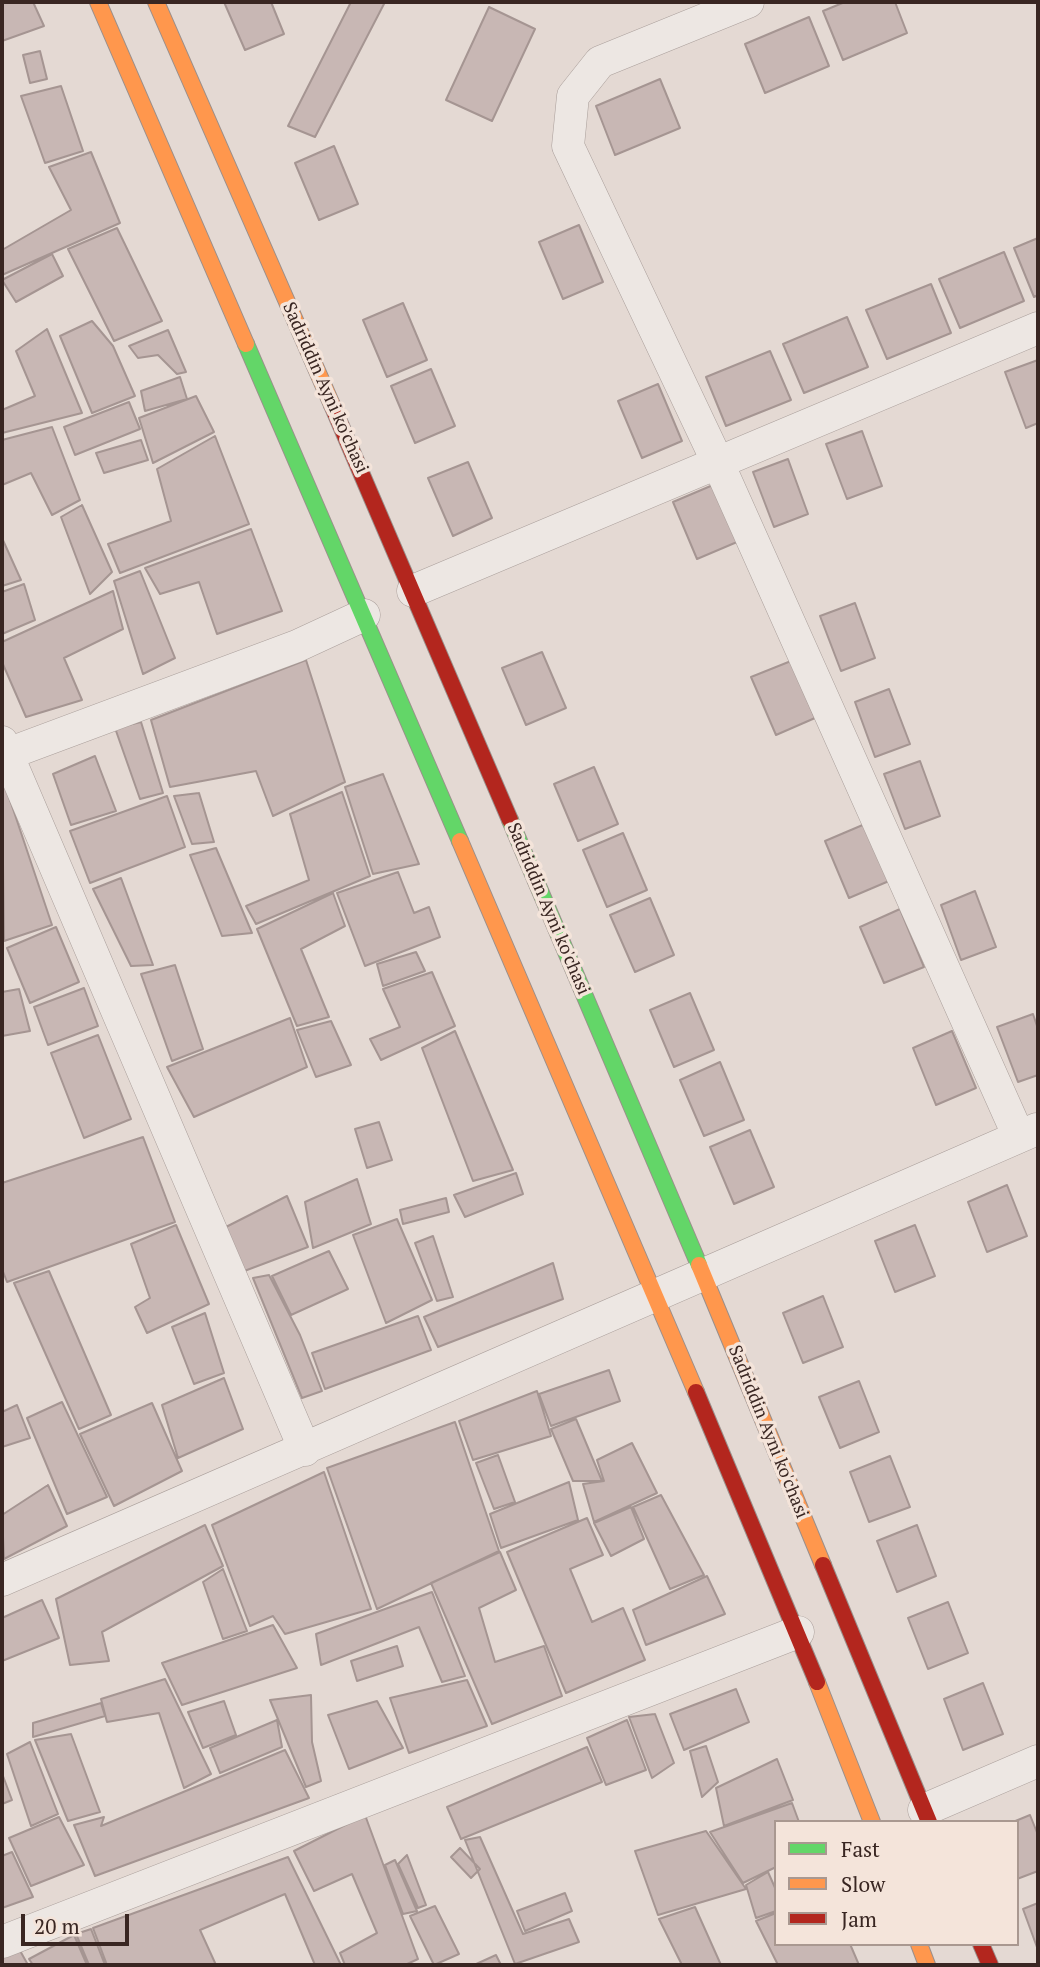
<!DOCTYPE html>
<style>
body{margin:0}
#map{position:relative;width:1040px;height:1967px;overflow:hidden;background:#e4d9d3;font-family:"PT Serif",serif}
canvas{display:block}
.frame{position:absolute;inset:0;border:4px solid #392622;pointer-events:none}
.legend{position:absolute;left:774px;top:1820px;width:245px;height:126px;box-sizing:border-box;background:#f4e4da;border:2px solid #a99890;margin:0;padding:9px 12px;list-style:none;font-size:21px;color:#392622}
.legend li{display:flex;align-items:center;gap:14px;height:35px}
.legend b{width:35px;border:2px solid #a99890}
.scale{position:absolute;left:21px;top:1914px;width:108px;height:32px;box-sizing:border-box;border:4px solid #392622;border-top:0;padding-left:9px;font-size:21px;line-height:24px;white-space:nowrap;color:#392622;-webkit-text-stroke:5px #f4e4da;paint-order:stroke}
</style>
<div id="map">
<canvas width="1040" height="1967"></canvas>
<div class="frame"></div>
<ul class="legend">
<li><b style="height:9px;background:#63d668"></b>Fast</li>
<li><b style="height:9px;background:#ff974d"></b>Slow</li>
<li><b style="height:9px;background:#b3261e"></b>Jam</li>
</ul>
<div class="scale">20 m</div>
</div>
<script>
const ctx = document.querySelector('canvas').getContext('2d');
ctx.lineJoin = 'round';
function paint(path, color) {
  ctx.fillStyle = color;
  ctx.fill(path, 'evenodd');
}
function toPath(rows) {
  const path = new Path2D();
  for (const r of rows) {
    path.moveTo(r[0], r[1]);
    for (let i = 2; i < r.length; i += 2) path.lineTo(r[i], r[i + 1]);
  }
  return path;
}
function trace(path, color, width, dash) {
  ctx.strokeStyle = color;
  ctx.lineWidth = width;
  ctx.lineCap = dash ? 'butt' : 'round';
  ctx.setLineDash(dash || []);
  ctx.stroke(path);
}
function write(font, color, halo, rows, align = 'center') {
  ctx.font = font + ' "PT Serif",serif';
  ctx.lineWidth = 7;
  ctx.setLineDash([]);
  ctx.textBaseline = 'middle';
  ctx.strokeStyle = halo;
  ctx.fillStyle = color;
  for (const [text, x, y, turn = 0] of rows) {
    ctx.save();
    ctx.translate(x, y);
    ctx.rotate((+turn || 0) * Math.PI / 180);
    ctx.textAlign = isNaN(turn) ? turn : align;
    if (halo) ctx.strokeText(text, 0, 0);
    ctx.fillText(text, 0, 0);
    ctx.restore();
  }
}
const building = toPath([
 [2,2,33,2,44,26,2,41,2,2],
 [224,2,271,2,284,34,245,50,224,2],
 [351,2,385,2,315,137,288,126,351,2],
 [845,2,895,2,907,33,843,60,823,11,845,2],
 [489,7,535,29,492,121,446,100,489,7],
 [809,17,829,66,765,93,745,44,809,17],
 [40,51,47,79,30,83,23,55,40,51],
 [660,79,680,128,615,155,596,106,660,79],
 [61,86,83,151,45,163,21,96,61,86],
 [334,146,358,204,319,220,295,163,334,146],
 [91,152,120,223,2,275,2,250,71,210,49,167,91,152],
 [579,225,603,282,563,299,539,242,579,225],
 [117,228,162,321,114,341,68,249,117,228],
 [1038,238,1038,295,1034,297,1014,248,1038,238],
 [1004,252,1024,301,960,328,939,279,1004,252],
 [52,254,63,276,16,302,2,280,52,254],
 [931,284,951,333,887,359,866,310,931,284],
 [403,303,427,360,387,377,363,320,403,303],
 [847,317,868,367,804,393,783,344,847,317],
 [92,321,113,346,135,396,92,413,60,336,92,321],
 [47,329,82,413,2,433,2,410,35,396,16,351,47,329],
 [168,330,186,372,177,374,158,355,138,358,129,346,168,330],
 [770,351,791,400,726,426,706,377,770,351],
 [1038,360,1038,423,1026,428,1005,372,1038,360],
 [431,369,455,426,415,443,391,386,431,369],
 [180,377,187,399,145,411,141,391,180,377],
 [658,384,682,441,642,458,618,401,658,384],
 [196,396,214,432,153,463,139,418,196,396],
 [129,402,140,429,75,455,64,427,129,402],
 [52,427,80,500,52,515,31,473,2,485,2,440,52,427],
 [862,431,882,486,847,499,826,444,862,431],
 [215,436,249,524,120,573,108,544,171,521,157,469,215,436],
 [141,440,148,460,104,473,96,453,141,440],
 [788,459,808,514,774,527,753,472,788,459],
 [468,462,492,518,453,536,428,478,468,462],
 [713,485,737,542,697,559,673,502,713,485],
 [82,505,112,572,90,594,61,517,82,505],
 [251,529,282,611,217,634,199,582,160,594,145,568,251,529],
 [2,538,21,580,2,586,2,538],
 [140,571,175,658,143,674,114,581,140,571],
 [24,584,35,620,2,634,2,592,24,584],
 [113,591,123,629,64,658,82,700,26,717,2,662,2,642,113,591],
 [855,603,875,658,841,671,820,616,855,603],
 [542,652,566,708,526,725,502,668,542,652],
 [306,660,345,782,273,816,256,771,170,787,151,720,306,660],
 [791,661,815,718,776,735,751,677,791,661],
 [889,689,910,744,875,757,855,702,889,689],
 [141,722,163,793,140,799,115,728,141,722],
 [95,756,116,811,71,825,53,774,95,756],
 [920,761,940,816,905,829,884,774,920,761],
 [594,767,618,824,578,841,554,784,594,767],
 [383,774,419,864,373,874,345,787,383,774],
 [5,785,52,925,4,941,2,786,5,785],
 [342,792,370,876,256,924,246,906,309,880,290,814,342,792],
 [199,793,214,842,192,844,174,796,199,793],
 [167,796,185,847,90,883,70,831,167,796],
 [865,824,889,881,849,898,825,841,865,824],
 [623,833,647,890,607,907,583,850,623,833],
 [216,848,252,933,222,936,190,855,216,848],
 [398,872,414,913,429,907,440,937,365,966,337,893,398,872],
 [121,878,153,965,131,966,93,889,121,878],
 [975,891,996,947,961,960,941,905,975,891],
 [333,893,345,926,301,949,329,1017,297,1026,257,929,333,893],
 [650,898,674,955,635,972,610,915,650,898],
 [900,909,924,967,884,983,860,927,900,909],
 [56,927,79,982,30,1003,7,948,56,927],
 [416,952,425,971,383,986,377,964,416,952],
 [175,965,203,1049,172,1061,141,974,175,965],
 [432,972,455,1026,381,1060,370,1039,400,1027,383,989,432,972],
 [84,988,98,1026,48,1045,34,1007,84,988],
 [19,989,30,1031,2,1036,2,992,19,989],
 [690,993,714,1050,674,1067,650,1010,690,993],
 [1033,1014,1038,1029,1038,1075,1018,1082,997,1027,1033,1014],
 [290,1018,307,1067,194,1117,167,1067,290,1018],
 [331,1021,351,1065,316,1077,297,1030,331,1021],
 [455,1031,513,1170,473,1181,422,1048,455,1031],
 [952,1031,976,1088,936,1105,913,1048,952,1031],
 [98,1035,131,1119,84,1138,51,1053,98,1035],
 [720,1062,744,1120,704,1136,680,1080,720,1062],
 [379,1122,392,1160,367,1168,355,1129,379,1122],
 [750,1130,774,1187,734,1204,710,1147,750,1130],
 [143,1137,175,1222,7,1282,2,1269,2,1183,143,1137],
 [516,1173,523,1194,465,1217,454,1195,516,1173],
 [357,1179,371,1224,313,1248,305,1202,357,1179],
 [1007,1185,1027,1236,987,1252,968,1202,1007,1185],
 [287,1196,308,1247,239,1273,220,1230,287,1196],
 [446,1198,449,1212,403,1224,400,1210,446,1198],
 [397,1219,432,1300,386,1323,353,1235,397,1219],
 [176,1225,209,1304,147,1333,135,1307,150,1298,131,1244,176,1225],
 [915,1225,935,1276,895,1292,875,1241,915,1225],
 [433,1236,453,1297,437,1301,415,1243,433,1236],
 [329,1251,348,1289,291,1315,272,1276,329,1251],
 [553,1263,563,1299,438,1347,424,1317,553,1263],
 [49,1271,111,1415,79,1429,14,1283,49,1271],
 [269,1275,300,1335,322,1391,302,1398,253,1278,269,1275],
 [823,1296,843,1347,803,1363,783,1313,823,1296],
 [205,1313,224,1373,194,1384,172,1327,205,1313],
 [418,1316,431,1350,325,1389,312,1353,418,1316],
 [609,1370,620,1401,551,1426,539,1394,609,1370],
 [224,1378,243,1429,178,1458,162,1405,224,1378],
 [859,1381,879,1432,840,1448,819,1397,859,1381],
 [537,1391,551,1436,473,1460,459,1421,537,1391],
 [62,1402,107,1497,67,1514,27,1418,62,1402],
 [152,1403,182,1471,114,1506,80,1434,152,1403],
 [17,1405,30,1438,2,1447,2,1412,17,1405],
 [576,1419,602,1481,573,1481,551,1429,576,1419],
 [455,1422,499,1551,377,1609,327,1468,455,1422],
 [632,1443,657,1493,594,1522,583,1484,604,1481,597,1460,632,1443],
 [498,1455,515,1502,494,1509,476,1463,498,1455],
 [890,1456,910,1507,869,1522,850,1472,890,1456],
 [324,1472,371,1609,285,1634,273,1616,250,1626,212,1525,324,1472],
 [569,1482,578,1520,501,1548,490,1514,569,1482],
 [48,1485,67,1526,4,1559,2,1515,48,1485],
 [661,1495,704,1575,670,1589,633,1507,661,1495],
 [631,1507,644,1539,611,1556,594,1523,631,1507],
 [587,1518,603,1555,570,1569,592,1622,623,1608,645,1660,566,1693,507,1552,587,1518],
 [205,1525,223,1566,102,1632,109,1661,70,1665,56,1599,205,1525],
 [917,1525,936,1576,897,1592,877,1541,917,1525],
 [500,1552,516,1590,479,1608,495,1662,544,1646,562,1696,492,1724,431,1583,500,1552],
 [223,1569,247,1631,223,1639,203,1582,223,1569],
 [707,1576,725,1614,646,1645,633,1610,707,1576],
 [432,1592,465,1676,442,1682,419,1627,321,1665,316,1634,432,1592],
 [42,1600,59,1638,2,1661,2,1618,42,1600],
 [948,1602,968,1653,928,1669,908,1618,948,1602],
 [273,1625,297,1668,182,1705,162,1663,273,1625],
 [397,1646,403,1666,357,1681,351,1661,397,1646],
 [165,1679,211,1774,184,1788,159,1713,107,1722,101,1699,165,1679],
 [467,1680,487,1726,409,1753,390,1698,467,1680],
 [983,1683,1003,1734,963,1750,944,1699,983,1683],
 [736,1689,749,1722,684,1750,670,1714,736,1689],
 [311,1695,312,1742,321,1781,306,1787,270,1700,311,1695],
 [224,1701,236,1735,203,1748,188,1712,224,1701],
 [377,1701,403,1748,349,1769,328,1715,377,1701],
 [101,1703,105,1716,33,1737,33,1723,101,1703],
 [655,1714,674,1763,652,1778,629,1717,655,1714],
 [277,1720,282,1747,220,1773,210,1748,277,1720],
 [627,1720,646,1770,606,1785,587,1738,627,1720],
 [71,1734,100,1812,68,1821,35,1740,71,1734],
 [30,1742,58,1814,31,1826,7,1754,30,1742],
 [706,1746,718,1782,702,1797,690,1751,706,1746],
 [587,1747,602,1782,461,1839,447,1807,587,1747],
 [285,1750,309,1798,95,1876,74,1825,104,1817,101,1826,285,1750],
 [777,1759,793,1800,724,1826,716,1788,777,1759],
 [3,1776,12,1800,2,1804,2,1777,3,1776],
 [792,1803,799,1822,776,1822,776,1867,743,1883,710,1832,792,1803],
 [365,1815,418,1959,405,1965,345,1965,340,1953,377,1933,352,1874,314,1891,294,1851,365,1815],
 [1030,1815,1038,1835,1038,1871,1017,1879,1017,1822,1013,1822,1030,1815],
 [59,1817,84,1865,31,1886,9,1838,59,1817],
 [706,1831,746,1889,658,1915,635,1851,706,1831],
 [480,1837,523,1934,569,1919,579,1942,515,1964,465,1840,480,1837],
 [460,1848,480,1869,471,1878,451,1857,460,1848],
 [12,1852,33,1897,2,1908,2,1856,12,1852],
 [407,1855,426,1905,418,1908,398,1864,407,1855],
 [288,1857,341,1965,107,1965,93,1928,288,1857],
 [395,1860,417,1911,403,1914,385,1865,395,1860],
 [768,1872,776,1890,776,1911,756,1918,746,1885,768,1872],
 [565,1893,572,1911,525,1931,517,1911,565,1893],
 [285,1894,315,1965,216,1965,200,1930,285,1894],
 [1038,1903,1038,1950,1023,1909,1038,1903],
 [435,1906,459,1954,434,1965,410,1916,435,1906],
 [695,1907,721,1965,682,1965,659,1919,695,1907],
 [776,1913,776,1944,850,1944,859,1965,778,1965,756,1921,776,1913],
 [91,1929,105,1965,89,1965,76,1934,91,1929],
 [74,1935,87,1965,33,1965,29,1959,74,1935],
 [18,1947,28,1965,2,1965,2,1954,18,1947],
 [496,1955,501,1965,474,1965,496,1955]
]);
const street = toPath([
 [748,2,600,62,573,96,568,146,718,463,1019,1137],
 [413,591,1038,328],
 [2,742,305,1450],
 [2,756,297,646,364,615],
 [2,1580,1037,1129],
 [924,1810,1038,1761],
 [2,1942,798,1632]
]);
const fast = toPath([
 [246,344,460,841],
 [510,820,699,1265]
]);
const slow = toPath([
 [98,2,246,344],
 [156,2,332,405],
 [460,841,696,1392],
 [699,1265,823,1565],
 [817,1682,872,1822],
 [919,1944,927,1965]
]);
const jam = toPath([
 [332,405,510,820],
 [696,1392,817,1682],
 [823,1565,929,1822],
 [981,1944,990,1965]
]);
const streetNames = [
 ["Sadriddin Ayni ko'chasi",325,388,66],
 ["Sadriddin Ayni ko'chasi",548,909,67],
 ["Sadriddin Ayni ko'chasi",768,1432,68]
];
paint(building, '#c8b7b4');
trace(building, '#a59592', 2);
trace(street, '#aa9f9b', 33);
trace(fast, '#9a8f8b', 18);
trace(slow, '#9a8f8b', 18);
trace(jam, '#9a8f8b', 18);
trace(street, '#ede7e3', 32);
trace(fast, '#63d668', 16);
trace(slow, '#ff974d', 16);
trace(jam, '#b3261e', 16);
write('18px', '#392622', '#f4e4da', streetNames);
</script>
